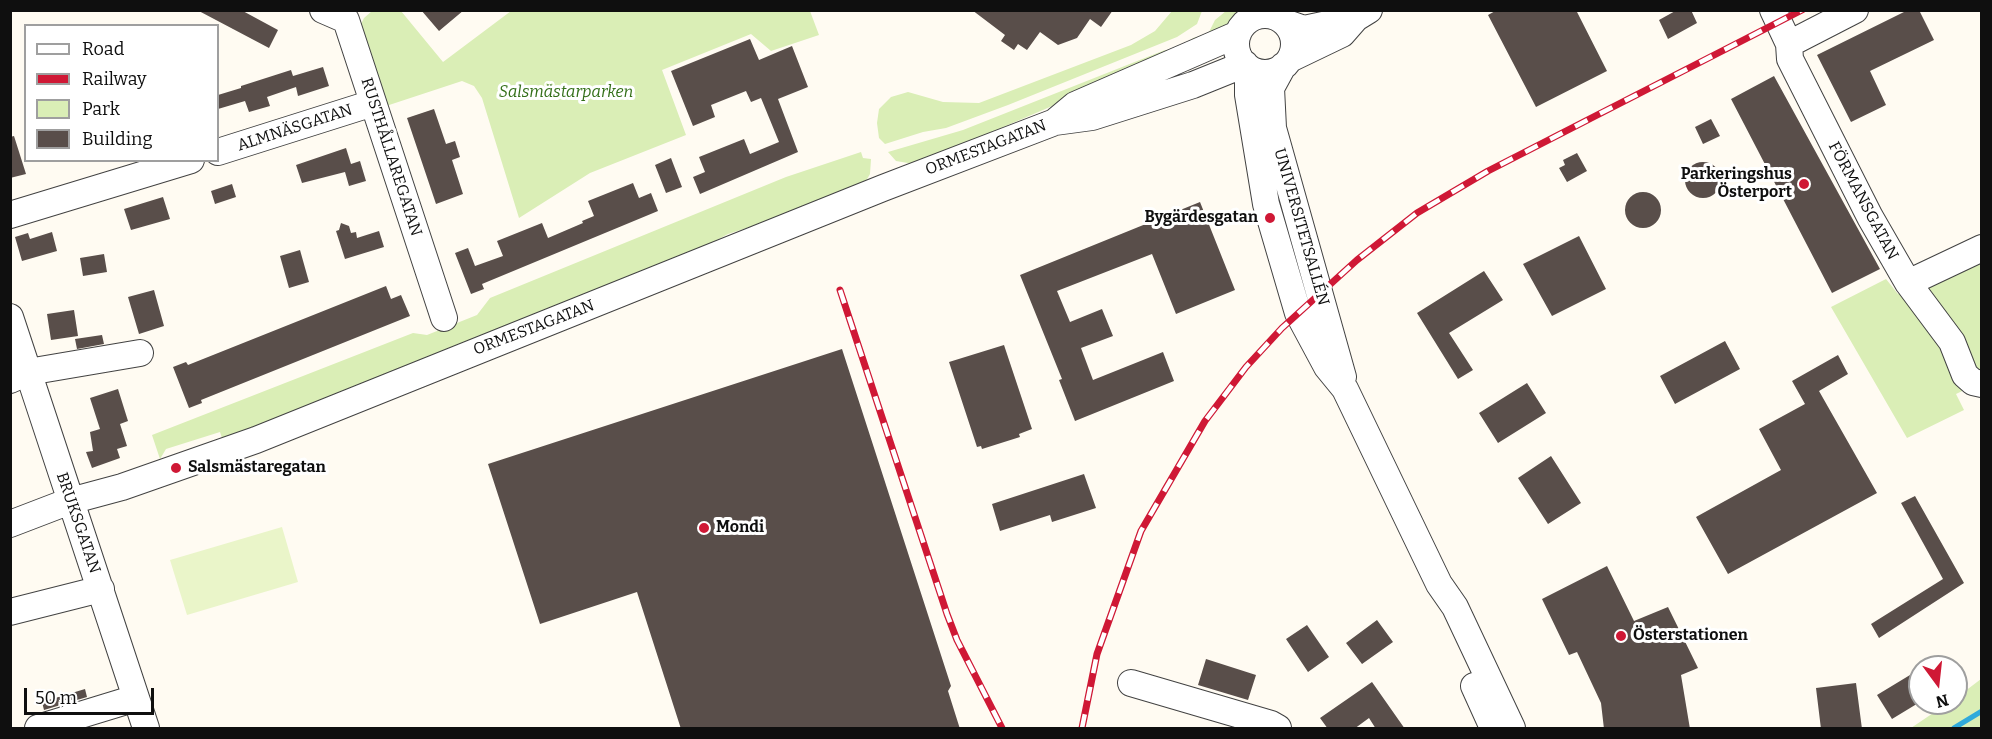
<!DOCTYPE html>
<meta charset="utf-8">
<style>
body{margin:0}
#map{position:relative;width:1992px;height:739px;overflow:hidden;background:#fffbf2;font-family:Bitter,serif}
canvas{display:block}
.frame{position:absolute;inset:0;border:12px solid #0f0f0f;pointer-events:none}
.legend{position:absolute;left:24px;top:24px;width:195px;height:138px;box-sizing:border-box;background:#fff;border:2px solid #9f9f9f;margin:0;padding:8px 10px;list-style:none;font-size:18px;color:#0f0f0f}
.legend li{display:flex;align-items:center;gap:12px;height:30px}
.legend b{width:30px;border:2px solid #9f9f9f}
.north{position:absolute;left:1908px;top:655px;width:60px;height:60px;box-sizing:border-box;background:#fff;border:2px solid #9f9f9f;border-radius:50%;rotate:165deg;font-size:16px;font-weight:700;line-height:24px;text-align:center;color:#0f0f0f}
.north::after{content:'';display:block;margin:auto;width:21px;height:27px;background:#cf1835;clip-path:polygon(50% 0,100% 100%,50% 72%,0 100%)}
.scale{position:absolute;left:24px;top:688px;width:130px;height:27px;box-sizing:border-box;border:3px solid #0f0f0f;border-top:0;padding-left:8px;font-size:18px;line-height:21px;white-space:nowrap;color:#0f0f0f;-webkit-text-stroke:4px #fff;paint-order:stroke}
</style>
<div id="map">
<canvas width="1992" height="739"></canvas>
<div class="frame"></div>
<ul class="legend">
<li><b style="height:8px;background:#fff"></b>Road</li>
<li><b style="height:8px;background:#cf1835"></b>Railway</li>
<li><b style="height:16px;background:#daeeb6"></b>Park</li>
<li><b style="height:16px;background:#594e4a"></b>Building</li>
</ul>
<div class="north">N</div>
<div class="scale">50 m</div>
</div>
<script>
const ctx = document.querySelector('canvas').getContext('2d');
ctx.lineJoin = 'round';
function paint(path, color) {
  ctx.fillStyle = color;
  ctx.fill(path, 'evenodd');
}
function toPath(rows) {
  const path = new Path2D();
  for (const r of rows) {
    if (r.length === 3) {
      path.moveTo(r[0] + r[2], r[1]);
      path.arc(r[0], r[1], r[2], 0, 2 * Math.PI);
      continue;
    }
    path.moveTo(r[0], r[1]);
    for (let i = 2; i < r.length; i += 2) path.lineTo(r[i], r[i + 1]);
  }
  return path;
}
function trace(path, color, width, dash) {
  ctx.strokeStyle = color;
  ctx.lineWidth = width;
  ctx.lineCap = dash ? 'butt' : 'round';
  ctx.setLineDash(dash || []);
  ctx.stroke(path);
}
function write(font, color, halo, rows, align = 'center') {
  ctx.font = font + ' Bitter,serif';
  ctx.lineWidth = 6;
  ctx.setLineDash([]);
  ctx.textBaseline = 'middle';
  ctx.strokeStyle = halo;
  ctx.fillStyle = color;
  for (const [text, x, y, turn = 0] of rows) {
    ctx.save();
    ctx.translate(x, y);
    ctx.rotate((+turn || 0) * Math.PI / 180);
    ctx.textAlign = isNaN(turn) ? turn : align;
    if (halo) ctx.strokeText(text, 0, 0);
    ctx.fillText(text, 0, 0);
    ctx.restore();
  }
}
const green = toPath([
 [372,11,401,11,443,62,511,11,810,11,819,35,771,51,751,34,662,70,686,135,590,173,519,218,482,98,474,86,462,81,380,108,355,36,364,18],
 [1172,11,1202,11,1197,24,1177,37,1008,105,946,128,923,132,885,144,879,138,877,123,879,109,891,97,908,92,943,102,979,103,1131,45,1155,31],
 [1226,11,1247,11,1234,24,1182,48,1193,38,1208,34,1215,20],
 [1165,50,1171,50,1108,82,922,162,914,164,896,161,888,152,963,130],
 [861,152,863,158,871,159,870,174,866,181,787,215,728,234,689,255,278,422,222,438,220,432,166,449,160,459,152,435,413,333,427,335,477,315,490,298,786,177],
 [1981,256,1981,382,1956,394,1964,410,1907,438,1831,307,1886,279,1898,294],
 [1981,679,1981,728,1911,728,1948,703,1956,703,1956,698]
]);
const pitch = toPath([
 [282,527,298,582,187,615,170,560]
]);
const stream = toPath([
 [1954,728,1982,711]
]);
const building = toPath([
 [197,10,241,10,278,30,269,48],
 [421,10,464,10,439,31],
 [972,10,1113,10,1101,27,1090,19,1077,38,1058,45,1040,32,1027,50,1018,44,1014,50,1001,41,1005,35],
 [1497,10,1576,10,1607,71,1536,107,1488,15],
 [1677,10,1691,10,1697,23,1668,39,1659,20],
 [1908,10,1919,10,1934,40,1870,71,1886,105,1851,122,1817,55],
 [750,39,759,60,792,46,808,87,778,99,798,152,700,194,693,177,705,172,699,157,744,139,750,154,779,142,761,98,751,102,746,91,711,105,715,117,693,126,671,71],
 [323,67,329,86,298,96,296,87,267,97,270,106,249,112,245,101,218,109,218,95,241,88,241,86,291,70,293,76],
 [1774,76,1880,269,1832,293,1731,99],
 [434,109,446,144,455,141,460,157,452,160,463,194,436,204,407,118],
 [1711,119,1720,136,1703,144,1695,127],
 [14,136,26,174,10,178,10,137],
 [346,148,351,164,360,161,366,181,349,186,345,172,302,183,296,165],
 [1577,153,1587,171,1567,182,1559,168,1565,165,1563,160],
 [671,158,682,187,666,193,655,165],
 [1703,180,18],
 [633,183,639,198,651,193,658,211,482,284,484,289,471,294,455,253,468,248,475,266,503,256,497,241,542,223,548,238,583,223,582,221,594,216,588,201],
 [232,184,236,197,215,204,211,191],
 [1643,210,18],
 [163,197,170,219,131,230,124,209],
 [1200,202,1235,290,1176,314,1152,254,1057,291,1070,322,1102,309,1113,336,1081,348,1093,380,1163,352,1174,381,1075,421,1059,380,1062,379,1020,275],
 [341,223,349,226,351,233,356,232,357,238,379,231,384,247,345,259,336,231,339,230],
 [52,232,57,251,22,261,15,237,28,233,30,239],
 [1579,236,1606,289,1552,316,1523,264],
 [300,250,309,282,289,288,280,256],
 [104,254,107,272,83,276,80,258],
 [1484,271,1503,300,1449,333,1473,370,1458,379,1417,313],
 [386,286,391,299,401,295,410,316,201,400,202,403,189,408,173,367,186,362,188,365],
 [154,290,164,326,139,334,128,297],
 [74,310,78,336,51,340,47,314],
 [102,335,104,344,77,349,75,339],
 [1725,341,1740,369,1675,404,1660,376],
 [1004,345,1032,429,1019,434,1020,437,982,449,981,446,977,447,949,362],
 [842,349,951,686,948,691,960,729,681,729,637,592,540,624,488,464],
 [1838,355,1848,374,1819,391,1877,493,1728,574,1696,517,1781,470,1759,429,1805,404,1792,381],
 [1527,383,1546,413,1498,443,1479,413],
 [118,389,128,421,120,424,127,446,117,449,120,458,92,468,86,452,93,451,90,432,100,429,90,398],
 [1551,456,1581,503,1548,524,1518,478],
 [1084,474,1096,508,1052,522,1050,515,1000,531,992,504],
 [1915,496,1964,583,1879,638,1871,624,1943,579,1901,503],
 [1607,566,1634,621,1668,607,1698,668,1681,675,1690,729,1604,729,1601,703,1577,652,1569,655,1542,599],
 [1377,620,1393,642,1362,664,1346,643],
 [1307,625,1329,657,1308,672,1286,639],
 [1206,659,1256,675,1248,700,1198,685],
 [1910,675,1920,691,1920,702,1892,719,1877,695],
 [1372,682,1405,729,1376,729,1369,718,1354,729,1328,729,1320,718],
 [1856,683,1862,729,1821,729,1816,688],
 [85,689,87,697,44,710,42,702]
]);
const minor = toPath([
 [323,10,346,20,444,318],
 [1773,10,1789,44,1790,59,1870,217,1908,283,1952,342,1965,375,1973,382,1982,384],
 [1265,44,29],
 [1284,22,1304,29,1356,18],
 [1789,44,1855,10],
 [1290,59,1342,34,1356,18,1369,10],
 [1283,66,1271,88,1273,128,1343,377],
 [1248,67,1248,95,1266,204,1298,313,1327,367,1345,389,1439,584,1455,607,1512,728],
 [1057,120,1075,105,1238,34],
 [218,152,373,103],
 [10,215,191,160],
 [1908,283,1982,248],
 [10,317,146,728],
 [10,380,28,372,140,353],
 [10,524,70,501,122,487,256,440,883,188,1055,122,1092,117,1193,85,1245,64],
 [10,612,101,589],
 [1131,683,1271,724,1278,728],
 [1474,686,1493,728],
 [38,728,136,698]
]);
const rail = toPath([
 [840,290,947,614,957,640,1002,728],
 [1082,728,1097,654,1141,531,1205,421,1246,367,1282,328,1357,260,1417,213,1488,171,1802,10]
]);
const markers = [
 [1804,184,6,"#cf1835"],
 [1270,218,6,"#cf1835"],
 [176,468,6,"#cf1835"],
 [704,528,6,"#cf1835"],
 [1621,636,6,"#cf1835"]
];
const parkNames = [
 ["Salsmästarparken",566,93]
];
const streetNames = [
 ["ALMNÄSGATAN",295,128,-18],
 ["ORMESTAGATAN",986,148,-21],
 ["RUSTHÅLLAREGATAN",391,157,72],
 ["FÖRMANSGATAN",1863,201,62],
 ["UNIVERSITETSALLÉN",1301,227,74],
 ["ORMESTAGATAN",534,328,-21],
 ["BRUKSGATAN",78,523,71]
];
const poiNames = [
 ["Parkeringshus",1792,175,"right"],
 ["Österport",1792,193,"right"],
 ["Bygärdesgatan",1258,218,"right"],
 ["Salsmästaregatan",188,468],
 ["Mondi",716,528],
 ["Österstationen",1633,636]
];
paint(green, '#daeeb6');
paint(pitch, '#eaf5c9');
trace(stream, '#2faadb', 5);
paint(building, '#594e4a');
trace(minor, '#424242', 28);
trace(minor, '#fff', 26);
trace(rail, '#cf1835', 7);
trace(rail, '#fff', 4.5, [14]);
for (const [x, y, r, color] of markers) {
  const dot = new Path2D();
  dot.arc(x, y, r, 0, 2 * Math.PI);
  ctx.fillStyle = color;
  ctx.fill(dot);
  trace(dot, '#fff', 2);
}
write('italic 16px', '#336f18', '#fff', parkNames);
write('16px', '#0f0f0f', '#fff', streetNames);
write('bold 16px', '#0f0f0f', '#fff', poiNames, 'left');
</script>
